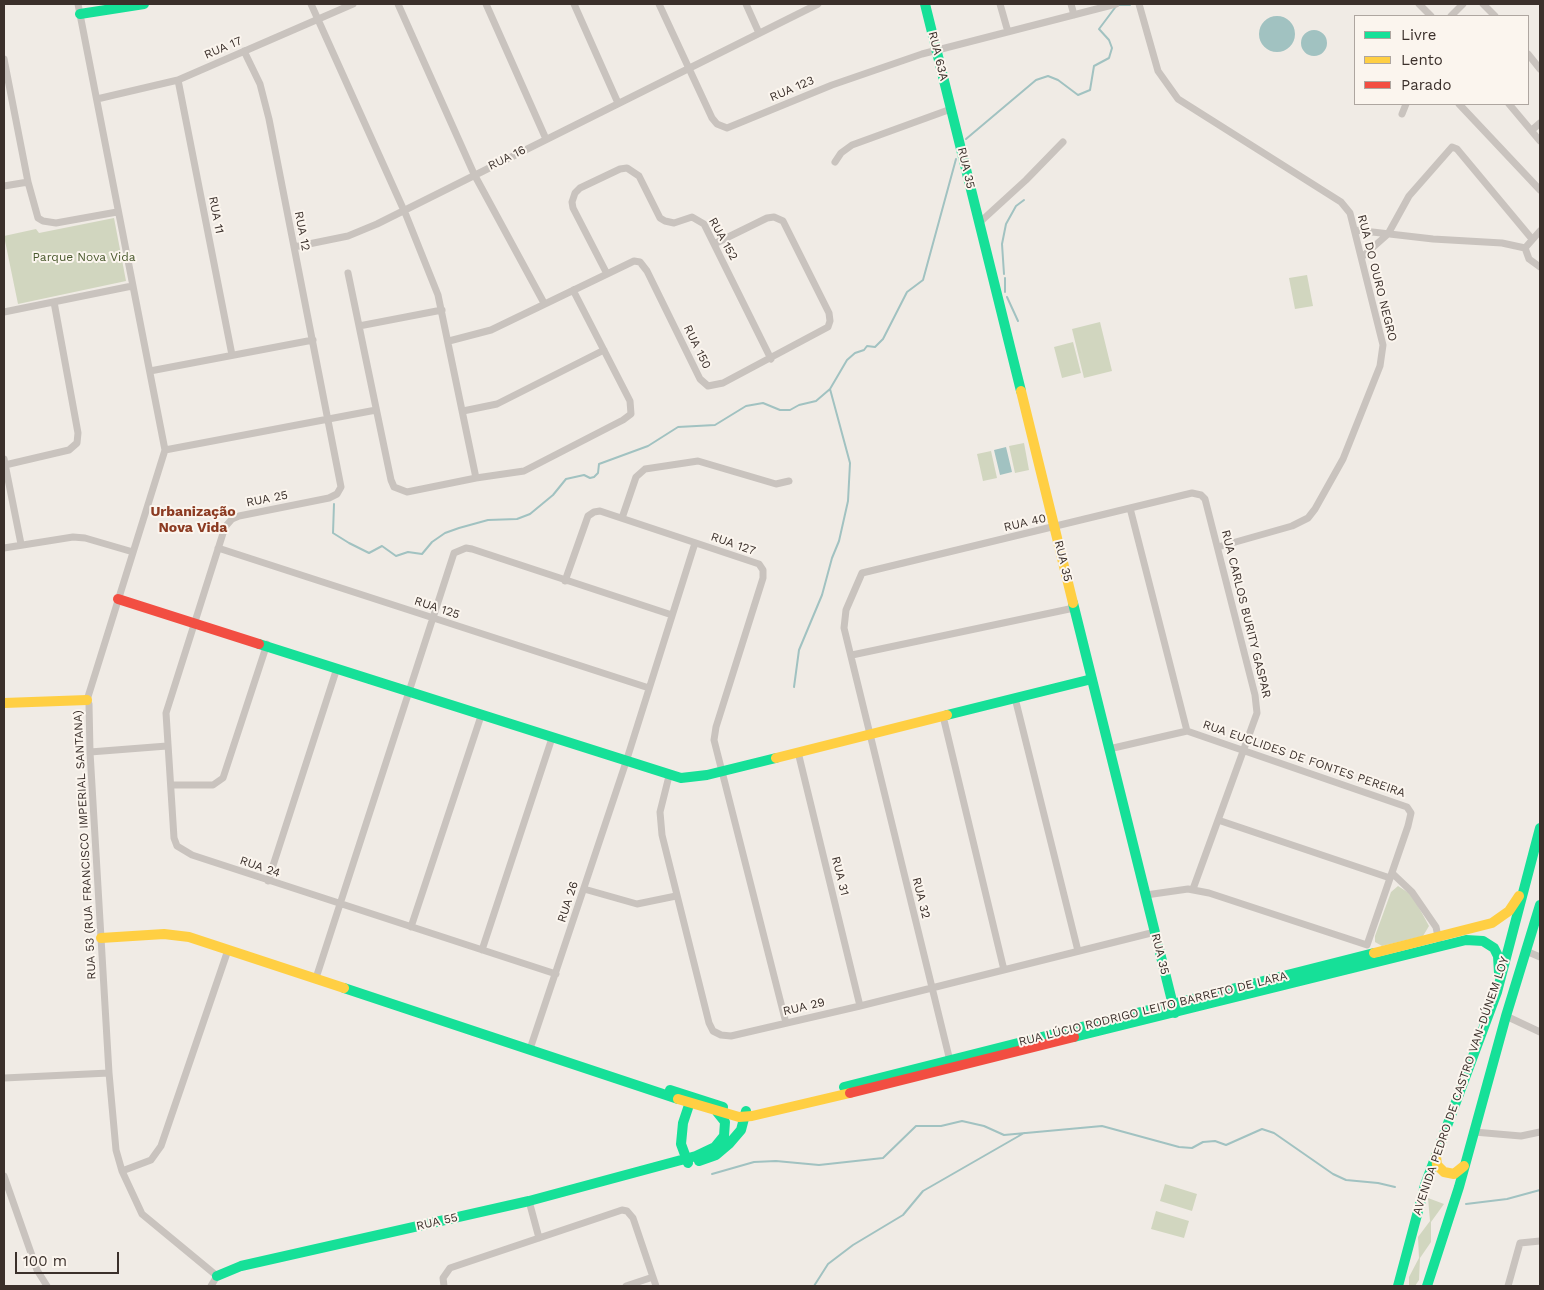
<!DOCTYPE html>
<meta charset="utf-8">
<style>
body{margin:0}
#map{position:relative;width:1544px;height:1290px;overflow:hidden;background:#f0ebe5;font-family:"Work Sans",sans-serif}
canvas{display:block}
.frame{position:absolute;inset:0;border:5px solid #3b302b;pointer-events:none}
.legend{position:absolute;left:1354px;top:15px;width:175px;height:90px;box-sizing:border-box;background:#fbf5ee;border:1px solid #aea6a0;margin:0;padding:6px 9px;list-style:none;font-size:15px;color:#3b302b}
.legend li{display:flex;align-items:center;gap:10px;height:25px}
.legend b{width:25px;border:1px solid #aea6a0}
.scale{position:absolute;left:15px;top:1252px;width:104px;height:22px;box-sizing:border-box;border:2px solid #3b302b;border-top:0;padding-left:6px;font-size:15px;line-height:18px;white-space:nowrap;color:#3b302b;-webkit-text-stroke:4px #fbf5ee;paint-order:stroke}
</style>
<div id="map">
<canvas width="1544" height="1290"></canvas>
<div class="frame"></div>
<ul class="legend">
<li><b style="height:6px;background:#16e098"></b>Livre</li>
<li><b style="height:6px;background:#ffcf43"></b>Lento</li>
<li><b style="height:6px;background:#f24e42"></b>Parado</li>
</ul>
<div class="scale">100 m</div>
</div>
<script>
const ctx = document.querySelector('canvas').getContext('2d');
ctx.lineJoin = 'round';
function paint(path, color) {
  ctx.fillStyle = color;
  ctx.fill(path, 'evenodd');
}
function toPath(rows) {
  const path = new Path2D();
  for (const r of rows) {
    if (r.length === 3) {
      path.moveTo(r[0] + r[2], r[1]);
      path.arc(r[0], r[1], r[2], 0, 2 * Math.PI);
      continue;
    }
    path.moveTo(r[0], r[1]);
    for (let i = 2; i < r.length; i += 2) path.lineTo(r[i], r[i + 1]);
  }
  return path;
}
function trace(path, color, width, dash) {
  ctx.strokeStyle = color;
  ctx.lineWidth = width;
  ctx.lineCap = dash ? 'butt' : 'round';
  ctx.setLineDash(dash || []);
  ctx.stroke(path);
}
function write(font, color, halo, rows, align = 'center') {
  ctx.font = font + ' "Work Sans",sans-serif';
  ctx.lineWidth = 4;
  ctx.setLineDash([]);
  ctx.textBaseline = 'middle';
  ctx.strokeStyle = halo;
  ctx.fillStyle = color;
  for (const [text, x, y, turn = 0] of rows) {
    ctx.save();
    ctx.translate(x, y);
    ctx.rotate((+turn || 0) * Math.PI / 180);
    ctx.textAlign = isNaN(turn) ? turn : align;
    if (halo) ctx.strokeText(text, 0, 0);
    ctx.fillText(text, 0, 0);
    ctx.restore();
  }
}
const green = toPath([
 [114,218,126,281,18,304,4,236,36,229,39,233],
 [1307,275,1313,306,1295,309,1289,278],
 [1100,322,1112,371,1084,378,1072,329],
 [1073,342,1081,373,1062,378,1054,347],
 [1024,443,1029,470,1015,473,1009,446],
 [991,451,997,478,983,481,977,454],
 [1398,886,1412,895,1429,926,1423,936,1382,946,1375,942,1375,936,1391,892],
 [1165,1184,1197,1194,1192,1211,1160,1201],
 [1428,1198,1444,1204,1431,1222,1431,1242,1420,1258,1419,1280,1415,1286,1409,1286,1409,1277,1419,1258,1418,1237,1430,1221],
 [1156,1211,1189,1221,1184,1238,1151,1229]
]);
const water = toPath([
 [1277,34,18],
 [1314,43,13],
 [1006,447,1012,472,1000,475,994,450]
]);
const stream = toPath([
 [966,139,1036,80,1048,76,1058,80,1078,95,1090,90,1094,66,1109,58,1112,48,1109,40,1099,29,1117,5,1130,5],
 [1004,274,1002,244,1006,224,1016,206,1024,200],
 [1005,278,1005,292],
 [1007,297,1018,321],
 [334,504,333,533,349,543,369,553,382,546,396,556,408,552,422,554,432,542,445,533,459,528,488,520,517,519,530,514,553,495,566,479,584,475,590,478,594,477,598,473,599,464,648,446,678,427,715,425,746,406,763,403,780,410,790,410,799,405,816,401,830,389,847,360,855,353,864,350,867,346,875,347,883,339,907,292,923,280,956,159],
 [794,687,799,650,822,595,832,558,839,541,848,501,850,463,830,389],
 [712,1174,754,1162,776,1161,819,1165,883,1158,916,1126,941,1126,962,1121,984,1126,1004,1135,1102,1126,1179,1147,1192,1148,1203,1142,1215,1141,1226,1145,1262,1129,1274,1133,1333,1174,1346,1180,1378,1183,1395,1187],
 [1466,1204,1507,1199,1540,1190],
 [814,1286,828,1264,853,1245,903,1215,923,1191,1024,1133]
]);
const street = toPath([
 [78,4,165,450,87,700,89,704,90,752,109,1073,116,1150,122,1171,142,1214,217,1276,211,1286],
 [311,4,406,215,438,295,476,478],
 [398,4,474,174,544,303],
 [486,4,546,139],
 [574,4,618,103],
 [659,4,712,118,717,124,727,128,832,85,922,54,1116,4],
 [746,4,759,33],
 [1000,4,1008,32],
 [1071,4,1074,15],
 [1139,4,1158,71,1178,99,1341,202,1350,213,1383,345,1380,366,1343,459,1315,509,1308,518,1292,526,1218,547],
 [1419,4,1431,16],
 [1483,4,1495,16],
 [1451,16,1463,4],
 [244,51,260,84,269,119,341,487,337,494,329,498,239,516,232,519,225,527,166,713,174,838,177,846,192,855,556,974],
 [1528,54,1540,69],
 [4,59,28,182,38,218,43,221,56,223,117,212],
 [178,80,232,355],
 [97,99,178,80,353,4],
 [1459,104,1540,190],
 [1509,104,1540,141],
 [1402,114,1406,104],
 [1532,130,1540,123],
 [835,162,841,153,852,145,951,109],
 [4,186,28,182],
 [979,223,1026,180,1063,142],
 [1355,230,1433,239,1502,243,1525,248],
 [294,247,348,236,377,224,818,4],
 [1525,248,1529,259,1540,267],
 [1525,248,1540,231],
 [1362,257,1388,234,1409,196,1452,147,1457,149,1532,239],
 [606,272,573,208,572,202,575,193,580,188,620,169,627,168,639,176,660,218,665,221,674,223,692,217,704,224,771,359],
 [348,273,391,480,394,487,407,492,476,478,524,471,623,420,631,414,630,401,573,290],
 [4,312,132,286],
 [359,326,442,310],
 [449,341,491,330,634,261,640,262,647,271,700,379,708,386,723,383,828,327,830,321,829,313,783,221,774,217,767,218,714,244],
 [150,371,313,340],
 [463,411,497,404,604,350],
 [165,450,376,410],
 [4,459,21,544],
 [5,465,69,450,77,443,78,433,54,302],
 [1130,508,1187,731],
 [622,518,636,477,645,469,698,461,776,484,789,481],
 [4,548,73,537,85,538,133,552],
 [218,548,649,688],
 [565,581,588,516,594,512,600,511,759,564,763,570,763,578,716,727,714,740,786,1023],
 [852,655,1074,608],
 [1015,698,1078,951],
 [943,716,1004,970],
 [1109,749,1187,731,1407,807,1411,813,1408,826,1367,945],
 [90,752,167,746],
 [798,752,860,1006],
 [669,776,660,812,662,835,709,1023,713,1031,721,1035,731,1036,860,1006,1155,932],
 [171,785,213,785,223,778,267,644],
 [1218,820,1390,878],
 [1392,873,1412,892,1436,927,1439,941],
 [268,881,337,668],
 [584,889,637,904,676,896],
 [1146,895,1188,889,1209,893,1367,945],
 [411,927,481,716],
 [482,950,552,738],
 [1526,951,1540,957],
 [316,978,454,553,466,548,472,549,672,615],
 [1506,1016,1540,1032],
 [530,1049,626,762,695,543],
 [951,1065,844,628,846,610,862,573,1192,493,1201,495,1205,499,1255,695,1257,713,1193,889],
 [4,1078,109,1073],
 [1474,1132,1521,1136,1540,1132],
 [122,1171,151,1160,161,1146,228,950],
 [4,1176,37,1270,47,1286],
 [529,1201,539,1238],
 [444,1286,443,1278,450,1268,622,1210,627,1211,633,1218,656,1286],
 [626,1286,653,1277],
 [1508,1286,1520,1243,1540,1241]
]);
const fast = toPath([
 [925,4,1021,391],
 [80,14,144,4],
 [1073,603,1175,1013],
 [259,644,681,778,707,775,776,758],
 [947,715,1092,679],
 [344,988,678,1099],
 [1074,1037,1466,940,1483,941,1494,948,1498,956,1499,973],
 [844,1087,1374,953],
 [670,1090,723,1107],
 [699,1161,716,1155,729,1144,741,1130,746,1111],
 [688,1163,681,1144,683,1123,691,1099],
 [217,1276,241,1266,529,1201,696,1156,715,1147,724,1136,725,1122,717,1112],
 [1398,1286,1425,1185,1497,992,1540,828],
 [1427,1286,1459,1187,1506,1016,1540,905]
]);
const slow = toPath([
 [1021,391,1073,603],
 [4,703,87,700],
 [776,758,947,715],
 [101,938,164,934,189,937,344,988],
 [1374,953,1492,923,1509,911,1519,896],
 [678,1099,739,1117,752,1116,850,1093],
 [1436,1156,1437,1165,1444,1172,1454,1174,1464,1166]
]);
const jam = toPath([
 [118,599,259,644],
 [850,1093,1074,1037]
]);
const streetNames = [
 ["RUA 17",223,48,-23],
 ["RUA 63A",938,56,76],
 ["RUA 123",792,89,-23],
 ["RUA 16",507,158,-26],
 ["RUA 35",966,168,77],
 ["RUA 11",216,215,79],
 ["RUA 12",302,231,79],
 ["RUA 152",723,239,61],
 ["RUA DO OURO NEGRO",1377,278,76],
 ["RUA 150",697,347,64],
 ["RUA 25",267,499,-11],
 ["RUA 40",1025,523,-13],
 ["RUA 127",733,544,19],
 ["RUA 35",1063,561,76],
 ["RUA 125",437,608,18],
 ["RUA CARLOS BURITY GASPAR",1246,614,76],
 ["RUA EUCLIDES DE FONTES PEREIRA",1304,759,19],
 ["RUA 53 (RUA FRANCISCO IMPERIAL SANTANA)",85,845,-93],
 ["RUA 24",260,867,19],
 ["RUA 31",840,876,76],
 ["RUA 32",921,898,76],
 ["RUA 26",568,902,-72],
 ["RUA 35",1160,954,76],
 ["RUA 29",804,1007,-13],
 ["RUA LÚCIO RODRIGO LEITO BARRETO DE LARA",1153,1009,-14],
 ["AVENIDA PEDRO DE CASTRO VAN-DÚNEM LOY",1461,1086,-71],
 ["RUA 55",437,1222,-13]
];
const parkNames = [
 ["Parque Nova Vida",84,257]
];
const neighbourhoodNames = [
 ["Urbanização",193,512],
 ["Nova Vida",193,528]
];
paint(green, '#d1d6bf');
paint(water, '#a1c2c1');
trace(stream, '#a1c2c1', 2);
trace(street, '#c9c3be', 7);
trace(fast, '#16e098', 10);
trace(slow, '#ffcf43', 10);
trace(jam, '#f24e42', 10);
write('12px', '#3b302b', '#fbf5ee', streetNames);
write('12px', '#4a5a2e', '#fbf5ee', parkNames);
write('bold 14px', '#8c3b22', '#fbf5ee', neighbourhoodNames);
</script>
